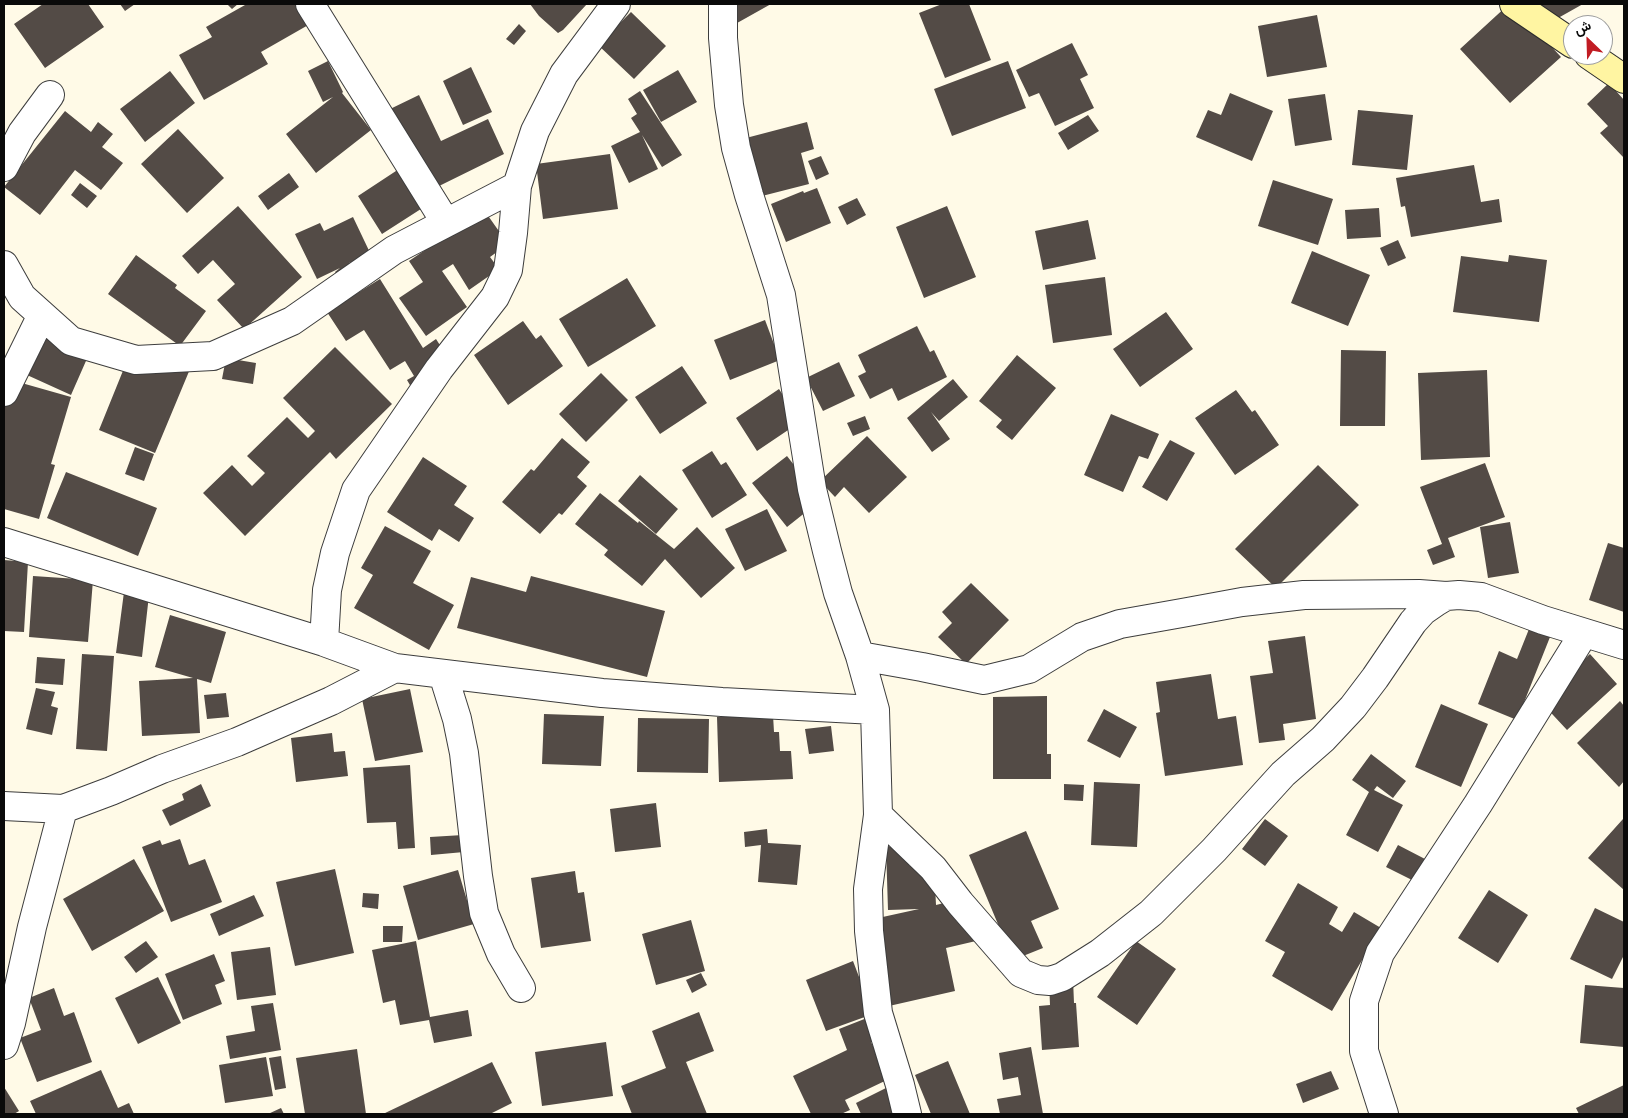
<!DOCTYPE html>
<meta charset="utf-8">
<style>
body{margin:0}
#map{position:relative;width:1628px;height:1118px;overflow:hidden;background:#fffae7;font-family:"Playfair Display",Vazirmatn,serif}
canvas{display:block}
.frame{position:absolute;inset:0;border:5px solid #0a0a0a;pointer-events:none}
.north{position:absolute;left:1563px;top:15px;width:50px;height:50px;box-sizing:border-box;background:#fff;border:1px solid #9d9d9d;border-radius:50%;rotate:336deg;font-size:14px;font-weight:700;line-height:20px;text-align:center;color:#0a0a0a}
.north::after{content:'';display:block;margin:auto;width:18px;height:22px;background:#c11c23;clip-path:polygon(50% 0,100% 100%,50% 72%,0 100%)}
</style>
<div id="map">
<canvas width="1628" height="1118"></canvas>
<div class="frame"></div>
<div class="north">ش</div>
</div>
<script>
const ctx = document.querySelector('canvas').getContext('2d');
ctx.lineJoin = 'round';
function paint(path, color) {
  ctx.fillStyle = color;
  ctx.fill(path, 'evenodd');
}
function toPath(rows) {
  const path = new Path2D();
  for (const r of rows) {
    path.moveTo(r[0], r[1]);
    for (let i = 2; i < r.length; i += 2) path.lineTo(r[i], r[i + 1]);
  }
  return path;
}
function trace(path, color, width, dash) {
  ctx.strokeStyle = color;
  ctx.lineWidth = width;
  ctx.lineCap = dash ? 'butt' : 'round';
  ctx.setLineDash(dash || []);
  ctx.stroke(path);
}
const building = toPath([
 [43,4,88,4,104,27,45,68,14,24],
 [120,4,135,4,125,11],
 [227,4,238,4,232,9],
 [245,4,299,4,310,24,261,52,268,64,204,100,179,55,212,37,206,27,245,5],
 [530,4,587,4,563,30,558,33,539,16],
 [731,4,771,4,730,27],
 [942,4,969,4,991,60,945,78,919,13],
 [1509,4,1512,4,1561,57,1510,103,1460,49],
 [1540,4,1583,4,1551,22],
 [631,12,666,46,634,79,598,45],
 [1317,15,1327,67,1267,77,1258,26],
 [519,24,526,31,514,45,506,39],
 [1072,43,1088,75,1080,79,1094,108,1055,126,1039,93,1029,97,1016,70],
 [328,61,343,92,342,93,371,130,316,173,286,134,333,97,323,102,308,71],
 [1008,61,1026,108,952,136,934,89],
 [471,67,492,112,463,125,443,81],
 [678,70,697,102,661,122,643,90],
 [170,71,195,103,145,142,120,109],
 [1609,83,1624,100,1624,158,1600,133,1608,126,1587,104],
 [640,91,682,155,662,167,642,135,658,169,629,183,611,146,640,132,631,118,637,114,628,99],
 [1230,93,1273,111,1252,161,1196,137,1208,110,1221,115],
 [1325,94,1332,140,1295,146,1288,99],
 [419,95,441,141,488,119,504,154,433,189,388,110],
 [1358,110,1413,115,1407,170,1352,165],
 [65,111,91,132,98,122,113,134,102,147,123,163,101,190,75,170,40,215,4,187],
 [1088,115,1099,131,1068,150,1058,133],
 [807,122,814,149,801,153,809,184,762,196,746,138],
 [178,129,224,178,187,213,141,164],
 [610,154,618,209,543,219,536,164],
 [821,156,829,174,816,180,808,161],
 [1474,165,1481,202,1499,199,1502,222,1411,237,1405,206,1401,207,1396,178],
 [399,169,424,207,382,234,358,196],
 [289,173,299,187,268,210,258,196],
 [1273,180,1333,199,1318,245,1258,226],
 [80,183,97,196,87,208,71,195],
 [817,188,831,223,786,242,771,204,803,191,804,193],
 [857,198,866,215,847,225,838,207],
 [238,206,302,277,244,329,217,300,235,284,213,260,198,274,182,256],
 [947,206,976,277,924,298,896,227],
 [1379,208,1381,237,1347,239,1345,210],
 [484,210,508,244,490,257,499,269,469,290,453,264,442,271,467,307,426,336,399,298,423,282,409,261],
 [353,217,373,259,356,267,353,262,349,263,356,272,342,282,335,272,340,268,317,279,295,234,320,223,324,231],
 [1088,220,1096,259,1043,270,1035,231],
 [1398,240,1406,258,1388,266,1380,248],
 [1312,251,1370,275,1348,326,1291,303],
 [136,255,177,285,175,288,206,311,180,346,108,294],
 [1509,255,1547,260,1539,322,1453,312,1461,256,1508,262],
 [1105,277,1112,335,1053,343,1045,285],
 [627,278,656,326,588,367,559,319],
 [380,279,423,348,436,339,454,367,414,392,407,380,414,376,405,361,390,370,364,330,346,341,327,312],
 [1166,312,1193,349,1140,387,1113,349],
 [765,320,780,360,730,380,714,340],
 [523,321,536,339,541,335,563,366,508,405,474,355],
 [49,325,93,345,71,395,27,375],
 [917,326,930,352,934,350,947,377,898,401,892,388,870,399,858,376,866,372,858,355],
 [133,346,190,369,155,453,99,430],
 [335,347,392,404,336,459,330,452,245,536,203,493,232,465,252,486,265,473,247,456,287,417,308,438,315,431,283,398],
 [1341,350,1386,351,1385,426,1340,426],
 [1017,355,1056,388,1012,440,996,427,1002,420,979,401],
 [226,358,256,363,253,384,222,379],
 [839,362,855,396,823,411,806,378],
 [682,366,707,403,660,434,635,397],
 [1487,370,1490,457,1421,460,1418,373],
 [601,373,628,400,586,442,559,414],
 [4,378,71,397,51,464,55,465,39,519,4,509],
 [953,379,968,397,939,421,931,412,950,439,932,452,907,418],
 [779,389,800,422,757,451,736,418],
 [1236,390,1252,412,1255,410,1279,445,1235,475,1195,418],
 [1111,414,1159,434,1148,459,1139,456,1123,492,1084,475],
 [865,416,870,429,853,436,847,423],
 [867,436,907,477,869,513,844,487,835,497,820,481],
 [562,438,590,462,577,477,587,486,562,515,559,513,540,534,502,502,531,469,534,471],
 [1170,440,1195,453,1167,501,1142,487],
 [135,447,154,454,144,481,125,474],
 [712,451,721,465,726,462,747,495,712,518,682,470],
 [787,456,821,500,787,527,752,483],
 [423,457,467,486,454,505,474,518,459,542,439,529,432,541,387,512],
 [1485,463,1505,517,1448,538,1455,557,1433,565,1427,550,1442,544,1420,487],
 [1318,465,1359,505,1276,588,1235,549],
 [66,472,157,508,138,556,47,518],
 [640,475,678,509,656,534,618,501],
 [600,493,638,523,639,521,674,549,697,527,735,568,701,598,665,559,642,586,604,555,608,550,575,524],
 [767,509,787,551,745,571,725,529],
 [1510,522,1519,573,1488,578,1480,527],
 [385,526,431,551,413,583,454,605,429,650,354,608,373,575,361,568],
 [1608,543,1624,548,1624,612,1589,600],
 [4,560,28,562,24,632,4,631],
 [33,576,93,580,88,642,29,637],
 [531,576,665,611,647,677,457,628,471,577,526,592],
 [971,583,1009,620,966,664,938,637,952,623,942,612],
 [124,592,149,595,142,657,116,653],
 [170,615,226,632,211,683,197,679,200,733,142,736,139,681,193,678,155,667],
 [1531,624,1552,632,1517,720,1478,704,1499,651,1517,659],
 [1305,636,1316,719,1283,724,1285,740,1259,743,1250,676,1273,673,1268,641],
 [82,654,114,656,107,751,76,749],
 [1590,654,1617,684,1567,730,1540,701],
 [37,657,65,659,63,685,35,683],
 [1211,674,1218,719,1236,716,1243,765,1165,776,1156,713,1160,712,1156,682],
 [36,688,55,692,51,706,58,708,52,735,26,729],
 [410,689,423,752,375,761,362,699],
 [226,693,229,717,207,719,204,695],
 [1047,696,1047,754,1051,754,1051,779,993,779,993,697],
 [1620,701,1624,706,1624,781,1619,787,1577,743],
 [1441,704,1488,724,1461,787,1415,767],
 [1104,709,1137,727,1120,758,1087,741],
 [544,714,604,716,601,766,542,764],
 [773,715,774,732,779,732,780,751,791,751,793,779,719,782,717,717],
 [638,718,709,719,708,773,637,772],
 [831,726,834,751,809,754,805,729],
 [332,733,334,752,345,751,348,776,296,782,291,738],
 [1371,754,1406,781,1393,798,1377,786,1374,790,1403,805,1378,852,1346,835,1369,792,1352,780],
 [410,765,415,848,398,849,396,822,367,823,363,768],
 [1094,782,1140,784,1137,847,1091,845],
 [201,784,211,806,170,826,162,810,184,800,182,794],
 [1064,784,1084,785,1083,801,1064,800],
 [656,803,661,847,615,852,610,809],
 [1265,819,1288,836,1265,866,1242,849],
 [1623,819,1624,821,1624,890,1588,858],
 [767,829,768,843,801,845,797,885,758,882,761,845,745,847,744,832],
 [1026,831,1059,909,1031,921,1043,948,1013,960,969,855],
 [463,835,464,852,431,855,430,837],
 [180,839,189,865,205,859,222,902,171,922,142,847,160,840,162,845],
 [908,845,909,866,934,865,936,905,952,901,957,922,971,919,976,941,946,948,955,991,889,1006,869,920,919,909,888,910,886,847],
 [1398,845,1425,859,1414,881,1386,867],
 [134,859,164,911,92,951,63,899],
 [335,869,354,953,295,966,276,882],
 [458,870,474,924,418,940,403,886],
 [575,871,578,893,584,892,591,941,541,948,531,878],
 [1298,883,1338,907,1329,924,1342,932,1354,912,1381,928,1332,1011,1272,976,1285,952,1265,941],
 [1489,890,1528,915,1498,963,1458,938],
 [363,893,379,894,378,909,362,907],
 [254,895,264,916,219,936,210,914],
 [1595,908,1624,922,1624,955,1612,979,1570,959],
 [691,920,705,971,656,985,642,934],
 [383,926,403,926,402,942,383,942],
 [146,941,158,957,136,973,124,957],
 [416,941,430,1017,468,1010,472,1036,434,1043,429,1020,400,1025,395,1000,383,1003,372,950],
 [1136,941,1176,969,1137,1025,1097,997],
 [270,947,276,995,237,1000,231,952],
 [214,954,225,981,215,985,222,1004,183,1020,165,974],
 [853,961,873,1014,826,1031,806,980],
 [701,973,707,985,692,993,686,980],
 [158,977,181,1023,138,1044,115,998],
 [1073,979,1074,1003,1076,1003,1079,1047,1042,1050,1039,1006,1050,1005,1049,981],
 [1585,985,1624,988,1624,1047,1580,1043],
 [54,988,64,1016,74,1012,92,1062,37,1082,20,1038,41,1030,29,998],
 [273,1003,281,1050,230,1059,226,1036,255,1031,251,1006],
 [699,1012,714,1051,686,1062,707,1114,632,1114,621,1086,666,1068,652,1031],
 [872,1016,881,1038,871,1042,889,1079,845,1100,850,1110,841,1114,811,1114,793,1076,847,1050,839,1029],
 [606,1042,613,1096,542,1106,535,1052],
 [1031,1047,1043,1114,1000,1114,997,1099,1021,1095,1018,1077,1003,1080,999,1053],
 [357,1049,366,1114,305,1114,296,1058],
 [281,1056,286,1088,275,1090,269,1058],
 [266,1057,273,1096,225,1103,219,1065],
 [948,1061,970,1114,931,1114,915,1075],
 [492,1062,512,1103,490,1114,383,1114],
 [101,1070,118,1108,129,1103,134,1114,36,1114,30,1101],
 [1331,1071,1339,1089,1303,1103,1296,1084],
 [1624,1085,1624,1114,1579,1114,1576,1108],
 [890,1086,903,1114,861,1114,856,1103],
 [4,1087,19,1111,14,1114,4,1114],
 [281,1108,284,1114,268,1114]
]);
const street = toPath([
 [310,4,446,223],
 [723,4,723,38,729,105,736,148,749,195,781,295,812,489,827,551,838,593,860,656,875,710],
 [4,167,22,133,50,95],
 [4,265,22,297,71,341,136,360,213,356,292,321,394,250,517,186],
 [4,392,42,315],
 [4,542,324,642,395,668,602,693,722,702,875,710,878,815,868,889,869,931,878,1013,900,1085,907,1114],
 [324,642,327,590,335,553,356,490,439,369,495,297,508,270,513,233,517,186,535,131,564,74,616,4],
 [860,656,922,667,984,680,1029,669,1082,637,1120,624,1182,613,1242,602,1304,595,1419,594,1446,596],
 [443,674,457,719,464,753,478,876,484,913,501,954,521,988],
 [4,806,63,809,111,791,162,769,237,742,331,701,395,668],
 [878,815,933,868,960,903,1021,973,1038,980,1050,981,1062,977,1100,953,1151,913,1214,850,1283,774,1323,739,1353,707,1375,678,1413,622,1423,611,1436,602,1446,596,1459,595,1481,597,1543,620,1624,645],
 [4,1045,11,1023,32,927,63,809],
 [1384,1114,1364,1051,1364,1001,1380,953,1478,804,1584,633]
]);
const secondary = toPath([
 [1514,4,1573,44],
 [1589,55,1624,79]
]);
paint(building, '#534b46');
trace(street, '#3d3d3d', 30);
trace(secondary, '#2c2c2c', 30);
trace(street, '#fff', 28);
trace(secondary, '#fff5a2', 28);
</script>
